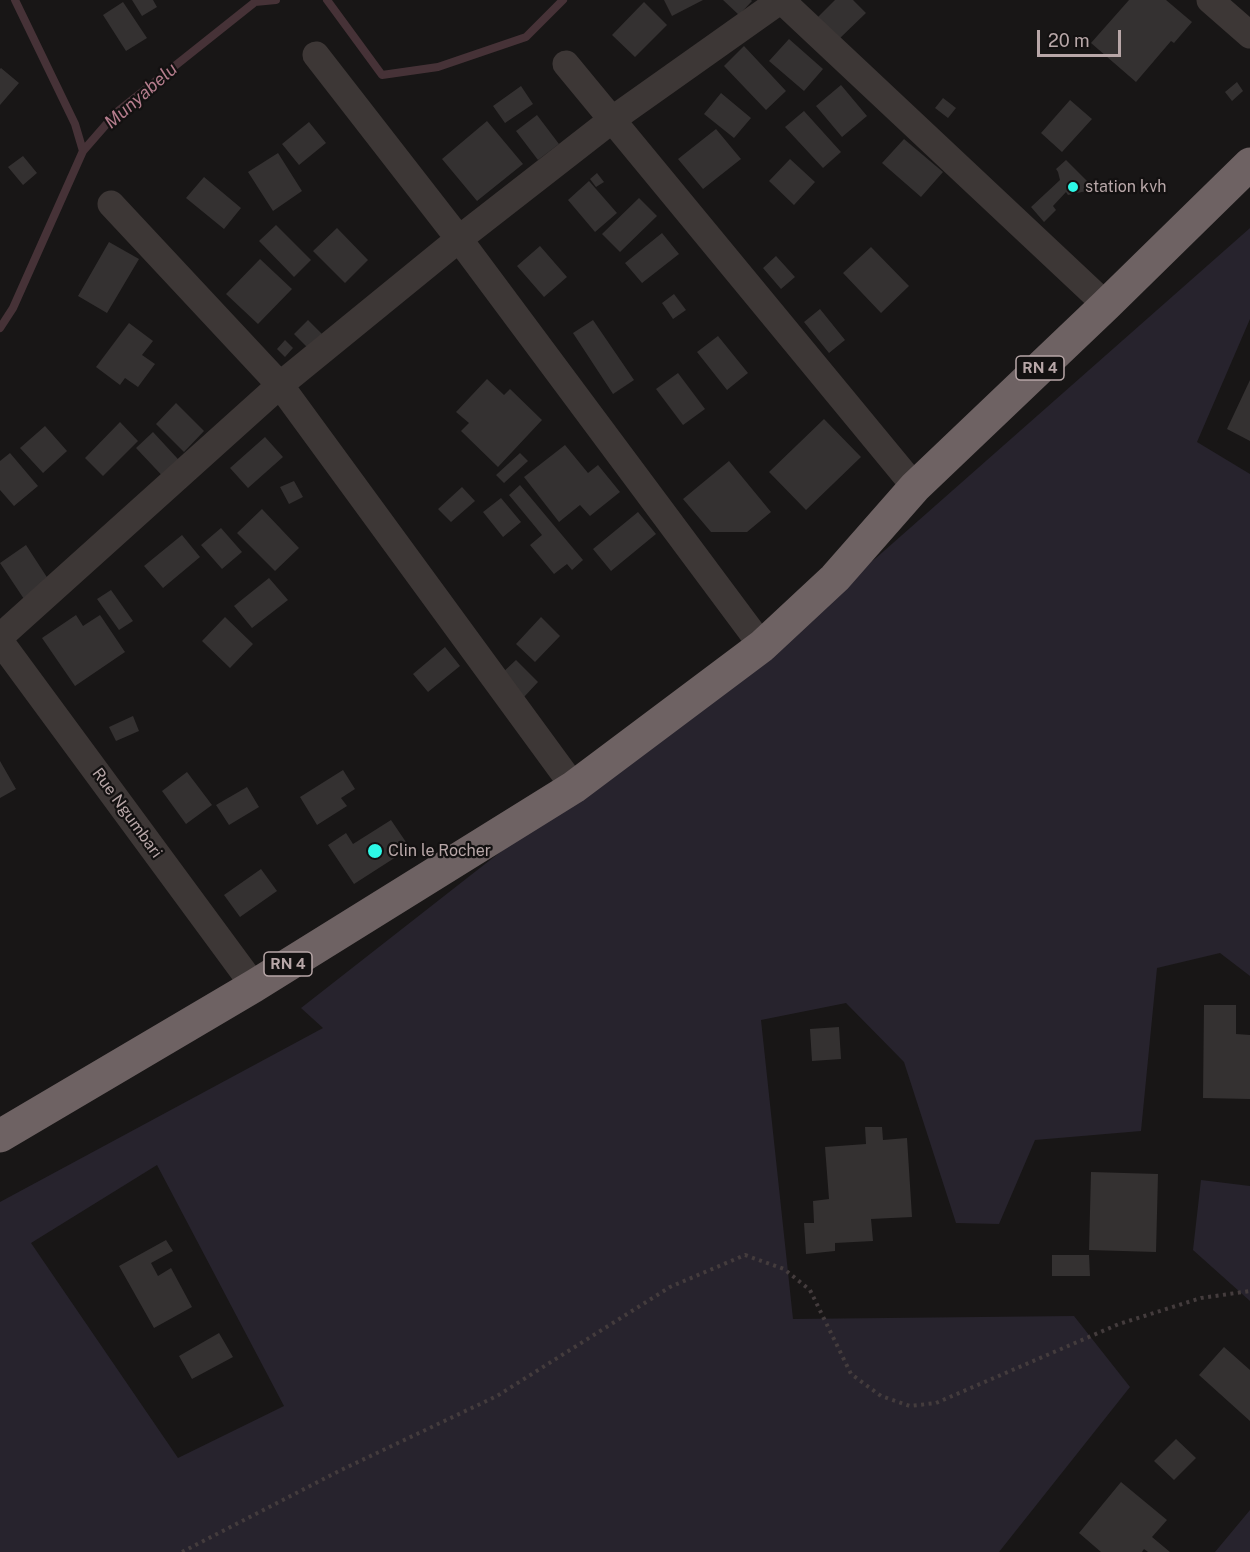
<!DOCTYPE html>
<style>
body{margin:0}
#map{position:relative;width:1250px;height:1552px;overflow:hidden;background:#181616;font-family:"Public Sans",sans-serif}
canvas{display:block}
.scale{position:absolute;left:1037px;top:30px;width:84px;height:27px;box-sizing:border-box;border:3px solid #b8a7a8;border-top:0;padding-left:8px;font-size:18px;line-height:21px;white-space:nowrap;color:#b8a7a8;-webkit-text-stroke:4px #131111;paint-order:stroke}
</style>
<div id="map">
<canvas width="1250" height="1552"></canvas>
<div class="scale">20 m</div>
</div>
<script>
const ctx = document.querySelector('canvas').getContext('2d');
ctx.lineJoin = 'round';
function paint(path, color) {
  ctx.fillStyle = color;
  ctx.fill(path, 'evenodd');
}
function toPath(rows) {
  const path = new Path2D();
  for (const r of rows) {
    path.moveTo(r[0], r[1]);
    for (let i = 2; i < r.length; i += 2) path.lineTo(r[i], r[i + 1]);
  }
  return path;
}
function trace(path, color, width, dash) {
  ctx.strokeStyle = color;
  ctx.lineWidth = width;
  ctx.lineCap = dash ? 'butt' : 'round';
  ctx.setLineDash(dash || []);
  ctx.stroke(path);
}
function write(font, color, halo, rows, align = 'center') {
  ctx.font = font + ' "Public Sans",sans-serif';
  ctx.lineWidth = 4.5;
  ctx.setLineDash([]);
  ctx.textBaseline = 'middle';
  ctx.strokeStyle = halo;
  ctx.fillStyle = color;
  for (const [text, x, y, turn = 0] of rows) {
    ctx.save();
    ctx.translate(x, y);
    ctx.rotate((+turn || 0) * Math.PI / 180);
    ctx.textAlign = isNaN(turn) ? turn : align;
    if (halo) ctx.strokeText(text, 0, 0);
    ctx.fillText(text, 0, 0);
    ctx.restore();
  }
}
const green = toPath([
 [1250,228,1250,319,1197,442,1250,474,1250,976,1220,953,1157,968,1141,1131,1035,1140,999,1224,956,1223,904,1062,846,1003,761,1020,793,1319,1074,1316,1130,1387,999,1552,0,1552,0,1202,323,1028,301,1008,876,558],
 [157,1165,284,1406,178,1458,31,1243],
 [1201,1180,1250,1186,1250,1301,1193,1250],
 [1250,1510,1250,1552,1215,1552]
]);
const stream = toPath([
 [15,0,75,124,83,151],
 [327,0,382,75,438,67,526,37,563,0],
 [0,328,13,308,83,151,117,112,255,2,276,0]
]);
const building = toPath([
 [132,0,153,0,157,7,142,16],
 [664,0,703,0,672,16],
 [723,0,751,0,752,1,739,15],
 [835,0,853,0,866,13,839,39,817,18],
 [1129,0,1166,0,1192,22,1174,43,1171,41,1136,82,1091,43],
 [123,2,147,38,126,51,103,15],
 [644,2,667,25,635,57,612,35],
 [789,39,823,69,804,91,769,61],
 [744,46,786,91,766,110,724,66],
 [1,68,19,83,0,105,0,69],
 [1237,82,1243,91,1232,101,1225,92],
 [841,85,867,116,842,137,816,106],
 [521,86,533,104,505,123,493,106],
 [721,93,751,118,734,138,704,114],
 [943,98,956,108,948,118,935,108],
 [1070,100,1092,119,1062,152,1041,133],
 [804,111,841,152,823,168,785,127],
 [537,115,559,144,538,160,516,131],
 [487,121,523,164,477,201,442,159],
 [309,122,326,143,299,165,282,144],
 [716,129,741,159,703,189,678,159],
 [904,139,943,172,921,197,882,163],
 [278,153,302,191,273,211,248,172],
 [23,156,37,173,23,185,8,167],
 [790,159,815,182,794,205,769,181],
 [1066,160,1094,188,1091,190,1068,195,1066,192,1053,206,1056,210,1044,222,1031,207,1060,180,1058,172,1056,169],
 [597,173,604,182,596,187,590,179],
 [204,177,241,208,224,229,186,198],
 [589,181,617,213,595,232,568,200],
 [639,198,657,216,620,252,602,234],
 [276,225,311,260,294,277,259,241],
 [337,228,368,260,345,283,313,251],
 [662,233,679,254,642,283,625,263],
 [109,242,139,259,107,313,78,296],
 [540,246,567,277,544,297,517,266],
 [871,247,909,286,881,313,843,273],
 [776,256,795,277,781,289,763,268],
 [260,259,292,289,258,324,226,294],
 [674,294,686,310,673,319,662,303],
 [820,309,845,340,829,353,804,322],
 [308,320,323,335,309,349,294,334],
 [593,320,634,380,613,394,573,333],
 [129,323,153,341,142,355,155,364,138,387,125,378,120,385,96,367],
 [718,336,748,373,727,390,697,352],
 [285,340,293,348,285,357,277,349],
 [678,373,705,409,683,425,656,389],
 [487,379,504,395,510,389,542,420,498,467,461,431,469,423,456,412],
 [1250,380,1250,441,1227,429],
 [176,403,204,431,184,452,156,424],
 [824,419,861,457,806,510,769,472],
 [120,422,138,441,103,476,85,458],
 [45,426,67,451,43,473,20,448],
 [153,432,188,470,171,485,136,448],
 [265,437,283,457,248,488,230,468],
 [565,445,588,473,598,465,620,492,590,516,580,505,559,522,524,477],
 [10,453,38,486,14,506,0,490,0,461],
 [520,453,528,461,504,483,496,475],
 [729,461,771,512,747,532,711,532,683,499],
 [294,481,303,497,289,504,280,487],
 [520,485,583,560,572,570,567,564,554,574,530,545,542,535,509,495],
 [462,487,475,501,451,522,438,509],
 [501,498,521,522,503,537,483,512],
 [262,509,299,548,275,571,237,533],
 [638,512,656,534,611,571,593,549],
 [221,528,242,552,222,569,201,545],
 [182,535,200,557,163,588,144,566],
 [26,545,52,585,26,602,0,563],
 [269,578,288,600,252,628,234,606],
 [111,590,133,621,119,630,97,599],
 [76,615,83,626,100,615,125,652,75,686,42,638],
 [225,617,253,644,230,668,202,641],
 [541,617,560,636,535,662,516,644],
 [445,647,460,666,428,692,413,674],
 [516,660,538,682,524,697,501,674],
 [133,716,139,731,116,741,109,727],
 [0,761,16,789,0,798],
 [343,770,355,789,341,798,347,806,317,825,300,797],
 [187,772,212,805,186,824,162,791],
 [247,787,259,807,229,825,216,805],
 [391,820,410,848,354,884,328,845,346,833,353,844],
 [261,869,277,891,240,917,224,895],
 [1204,1005,1236,1005,1236,1034,1250,1035,1250,1099,1203,1098],
 [839,1027,841,1059,812,1061,810,1029],
 [865,1127,882,1127,883,1140,907,1138,912,1217,871,1219,873,1241,835,1243,835,1251,806,1254,804,1223,814,1223,813,1201,829,1199,825,1147,866,1144],
 [1091,1172,1158,1174,1156,1252,1089,1250],
 [166,1240,173,1251,151,1263,158,1276,171,1268,192,1307,154,1328,119,1266],
 [1052,1255,1089,1255,1090,1276,1052,1276],
 [219,1333,233,1357,192,1379,179,1356],
 [1224,1347,1250,1370,1250,1421,1199,1375],
 [1176,1439,1196,1458,1174,1480,1154,1461],
 [1121,1482,1167,1520,1152,1537,1170,1552,1148,1552,1144,1549,1142,1552,1101,1552,1079,1533]
]);
const path = toPath([
 [182,1552,339,1471,497,1396,670,1287,745,1255,784,1269,810,1290,851,1374,881,1396,910,1406,936,1403,1119,1324,1201,1298,1250,1291]
]);
const minor = toPath([
 [1210,0,1250,35],
 [316,55,459,239,762,646],
 [566,64,915,487],
 [111,204,280,385,574,787],
 [0,637,280,385,459,239,613,119,781,0,1106,305],
 [0,641,254,986]
]);
const highway = toPath([
 [0,1136,254,986,574,787,762,646,835,578,915,487,1106,305,1250,164]
]);
const markers = [
 [1073,187,6,"#2df8e6"],
 [375,851,8,"#2df8e6"]
];
const shields = [
 [1040,368,48],
 [288,964,48]
];
const shieldNames = [
 ["RN 4",1040,368],
 ["RN 4",288,964]
];
const poiNames = [
 ["station kvh",1085,187],
 ["Clin le Rocher",388,851]
];
const streetNames = [
 ["Rue Ngumbari",127,813,54]
];
const waterNames = [
 ["Munyabelu",141,96,-41]
];
paint(green, '#27232d');
trace(stream, '#463237', 8);
paint(building, '#343131');
trace(path, '#443c3d', 4, [3, 4.5]);
trace(minor, '#3d3736', 27);
trace(highway, '#6e6263', 33);
for (const [x, y, r, color] of markers) {
  const dot = new Path2D();
  dot.arc(x, y, r, 0, 2 * Math.PI);
  ctx.fillStyle = color;
  ctx.fill(dot);
  trace(dot, '#131111', 2);
}
for (const [x, y, w] of shields) {
  const box = new Path2D();
  box.roundRect(x - w / 2, y - 12, w, 24, 4.5);
  ctx.fillStyle = '#131111';
  ctx.fill(box);
  trace(box, '#b8a7a8', 1.5);
}
write('bold 15px', '#b8a7a8', null, shieldNames);
write('16px', '#b8a7a8', '#131111', poiNames, 'left');
write('16px', '#b8a7a8', '#131111', streetNames);
write('italic 18px', '#b57d8d', '#131111', waterNames);
</script>
